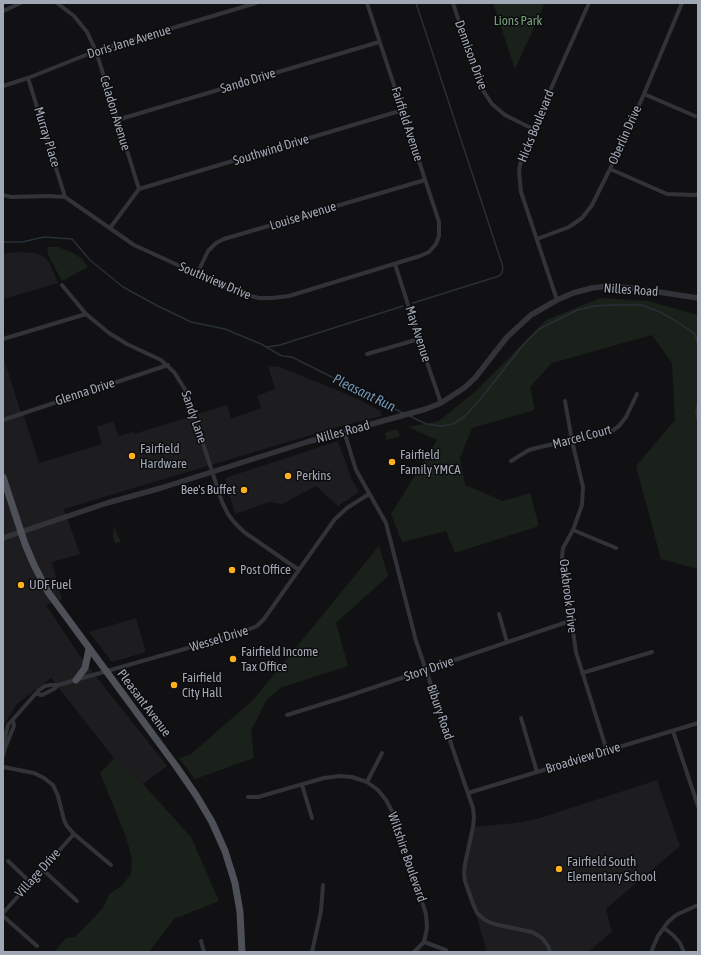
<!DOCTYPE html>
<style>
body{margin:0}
#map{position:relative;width:701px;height:955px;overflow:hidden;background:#111113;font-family:"Asap Condensed",sans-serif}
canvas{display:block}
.frame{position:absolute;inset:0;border:4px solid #a1a8b5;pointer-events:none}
</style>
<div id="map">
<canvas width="701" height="955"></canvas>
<div class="frame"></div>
</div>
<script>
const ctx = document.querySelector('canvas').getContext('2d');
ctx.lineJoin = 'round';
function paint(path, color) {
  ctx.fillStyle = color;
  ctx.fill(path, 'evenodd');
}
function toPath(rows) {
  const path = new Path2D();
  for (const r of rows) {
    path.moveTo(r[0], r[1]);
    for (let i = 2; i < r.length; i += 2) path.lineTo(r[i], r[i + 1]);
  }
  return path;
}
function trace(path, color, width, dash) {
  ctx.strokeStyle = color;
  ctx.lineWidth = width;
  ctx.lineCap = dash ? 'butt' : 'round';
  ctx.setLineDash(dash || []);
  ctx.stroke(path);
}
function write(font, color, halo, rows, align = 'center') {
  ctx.font = font + ' "Asap Condensed",sans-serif';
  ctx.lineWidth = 3;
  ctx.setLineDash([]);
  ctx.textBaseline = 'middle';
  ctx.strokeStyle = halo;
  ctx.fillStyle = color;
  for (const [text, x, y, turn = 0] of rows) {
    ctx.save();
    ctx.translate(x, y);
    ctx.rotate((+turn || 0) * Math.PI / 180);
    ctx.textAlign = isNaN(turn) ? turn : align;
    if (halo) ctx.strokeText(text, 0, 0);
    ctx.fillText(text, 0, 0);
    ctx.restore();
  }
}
const built = toPath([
 [19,252,35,253,43,256,49,262,58,283,3,299,3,254],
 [3,356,20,410,24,416,39,463,102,444,97,427,113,421,119,436,133,432,134,434,227,405,231,419,261,408,257,396,275,389,268,366,280,367,358,399,380,411,382,416,341,426,64,509,80,554,52,562,62,599,46,605,80,656,167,766,143,784,114,758,51,678,17,704,3,726],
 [338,441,352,480,359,492,338,506,316,486,282,504,269,502,235,514,225,478],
 [136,618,146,652,112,662,89,632],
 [657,780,680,846,606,909,612,932,588,952,487,952,464,874,473,827,515,823,537,819]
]);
const green = toPath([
 [493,3,545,3,515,69],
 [47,247,58,247,71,252,81,258,88,267,62,281,48,255],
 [600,298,648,301,698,315,698,569,661,559,636,466,675,420,672,363,652,335,552,363,530,387,535,410,472,428,460,458,465,485,503,501,530,493,539,526,455,553,446,531,402,542,391,514,437,440,408,427,439,421,476,391,546,320],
 [397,429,400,436,387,440,385,433],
 [114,525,115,529,121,542,115,543,113,536],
 [379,546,388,576,336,623,348,666,280,688,266,701,251,731,254,758,195,779,179,758,190,755,253,700],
 [114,758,143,784,191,837,219,901,174,919,149,952,54,952,66,938,75,937,103,908,109,894,123,885,131,873,132,859,126,837,100,773]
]);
const stream = toPath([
 [3,242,22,242,44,237,72,239,90,260,123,287,156,305,191,322,225,329,261,344,282,356,292,357,403,413],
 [413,303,499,276,502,273,503,267,416,3],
 [267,347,280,345,403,306],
 [698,400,696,412,698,424],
 [408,415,426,424,442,426,453,424,464,417,479,401,523,345,539,329,577,310,595,306,612,305,641,305,660,312,676,321,695,334,698,344]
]);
const minor = toPath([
 [57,3,74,16,87,32,96,51,139,189],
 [453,3,479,83,484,92,492,104,505,115,533,129],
 [3,11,21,3],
 [28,78,65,197],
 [3,86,28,78,96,51,256,3],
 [644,94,695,116],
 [117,120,379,42],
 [610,169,667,194,695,195,698,194],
 [139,189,403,110],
 [3,195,11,197,48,196,65,197,134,245,239,293,259,298,272,298,289,296,420,256,429,252,436,244,439,236,439,222,367,3],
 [110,228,139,189],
 [537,239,569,227,582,218,592,205,610,169,644,94,682,3],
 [395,264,419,339,441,403],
 [197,274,208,251,216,243,224,239,425,180],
 [62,285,86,314,109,333,127,344,161,360,174,372,186,391,222,502,228,514,234,522,244,532,299,570],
 [557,300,521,192,519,170,522,157,533,129,589,3],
 [3,339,86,314],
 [367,354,419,339],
 [565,401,572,441,583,487,582,505,573,530,563,548,562,557,576,652,607,751],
 [3,420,168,365],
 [344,431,356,470,386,523,416,641,473,808,474,817,473,827,465,864,464,874,465,881,473,904,477,913,485,920,494,924,532,932,542,938,548,946,550,952],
 [511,461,529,450,536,448,612,431,619,426,626,417,637,394],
 [573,530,616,548],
 [499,614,507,642],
 [582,673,652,652],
 [37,694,42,695,54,689,58,685],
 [287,715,345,697,570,621],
 [521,718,537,772],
 [673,731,698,806],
 [5,748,4,741,8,725,39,690,45,686,51,685,58,685,195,646,245,631,257,626,264,619,335,519,347,508,369,494],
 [3,756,5,748,14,726,13,721],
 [3,767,34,773,44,778,53,785,58,796,64,820,67,826,74,834,111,865],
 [367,782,382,753],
 [302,785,312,818],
 [468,793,698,723],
 [248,797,258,797,324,778,340,776,352,777,367,782,378,790,386,800,393,813,426,914,427,928,424,942],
 [8,861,30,882],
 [42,869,77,901],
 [3,913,74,834],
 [3,916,37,946],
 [664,928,673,935,680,943,684,952],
 [201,941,204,952],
 [424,942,446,950],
 [312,952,321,911,323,885],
 [414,952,424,942],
 [651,952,658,936,668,922,676,915,698,905]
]);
const tertiary = toPath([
 [3,538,107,503,161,488,307,442,426,409,441,403,464,388,475,378,507,337,531,315,557,300,573,293,592,288,609,286,632,288,698,298]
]);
const primary = toPath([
 [3,477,25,544,34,565,48,592,176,766,196,795,212,822,225,851,235,883,240,912,242,952],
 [76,680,85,668,89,649]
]);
const markers = [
 [132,456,4,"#ffb11d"],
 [392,462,4,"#ffb11d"],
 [288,476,4,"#ffb11d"],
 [244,490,4,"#ffb11d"],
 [232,570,4,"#ffb11d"],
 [21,585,4,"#ffb11d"],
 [233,659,4,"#ffb11d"],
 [174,685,4,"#ffb11d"],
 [559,869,4,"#ffb11d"]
];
const parkNames = [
 ["Lions Park",518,21]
];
const streetNames = [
 ["Doris Jane Avenue",129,42,-17],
 ["Dennison Drive",471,55,70],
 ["Sando Drive",248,81,-17],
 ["Celadon Avenue",115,113,73],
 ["Fairfield Avenue",407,124,72],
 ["Hicks Boulevard",536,126,-68],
 ["Oberlin Drive",625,135,-66],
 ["Murray Place",47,137,73],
 ["Southwind Drive",271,150,-17],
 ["Louise Avenue",303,216,-17],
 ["Southview Drive",215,281,23],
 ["Nilles Road",631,290,4],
 ["May Avenue",418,334,72],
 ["Glenna Drive",85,392,-18],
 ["Sandy Lane",194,417,71],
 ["Nilles Road",343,432,-15],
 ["Marcel Court",582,437,-15],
 ["Oakbrook Drive",568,596,83],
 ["Wessel Drive",219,639,-17],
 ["Story Drive",429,669,-19],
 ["Pleasant Avenue",144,703,53],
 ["Bibury Road",440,712,71],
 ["Broadview Drive",583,758,-17],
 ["Wiltshire Boulevard",407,857,71],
 ["Village Drive",38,873,-48]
];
const poiNames = [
 ["Fairfield",140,449],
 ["Hardware",140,464],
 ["Fairfield",400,455],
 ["Family YMCA",400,470],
 ["Perkins",296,476],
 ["Bee's Buffet",236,490,"right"],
 ["Post Office",240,570],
 ["UDF Fuel",29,585],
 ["Fairfield Income",241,652],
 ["Tax Office",241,667],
 ["Fairfield",182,678],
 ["City Hall",182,693],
 ["Fairfield South",567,862],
 ["Elementary School",567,877]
];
const waterNames = [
 ["Pleasant Run",364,393,26]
];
paint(built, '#1d1d20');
paint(green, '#19211a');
trace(stream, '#273037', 1.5);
trace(minor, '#323338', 4);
trace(tertiary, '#323338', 5.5);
trace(primary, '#4e5058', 7);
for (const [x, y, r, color] of markers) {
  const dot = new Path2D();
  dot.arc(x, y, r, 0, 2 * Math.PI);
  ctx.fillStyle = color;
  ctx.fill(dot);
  trace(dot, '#0c0c0e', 1.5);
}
write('13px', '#77a279', '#0c0c0e', parkNames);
write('13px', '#a1a8b5', '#0c0c0e', streetNames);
write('13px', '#a1a8b5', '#0c0c0e', poiNames, 'left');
write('italic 14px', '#7597b3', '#0c0c0e', waterNames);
</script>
